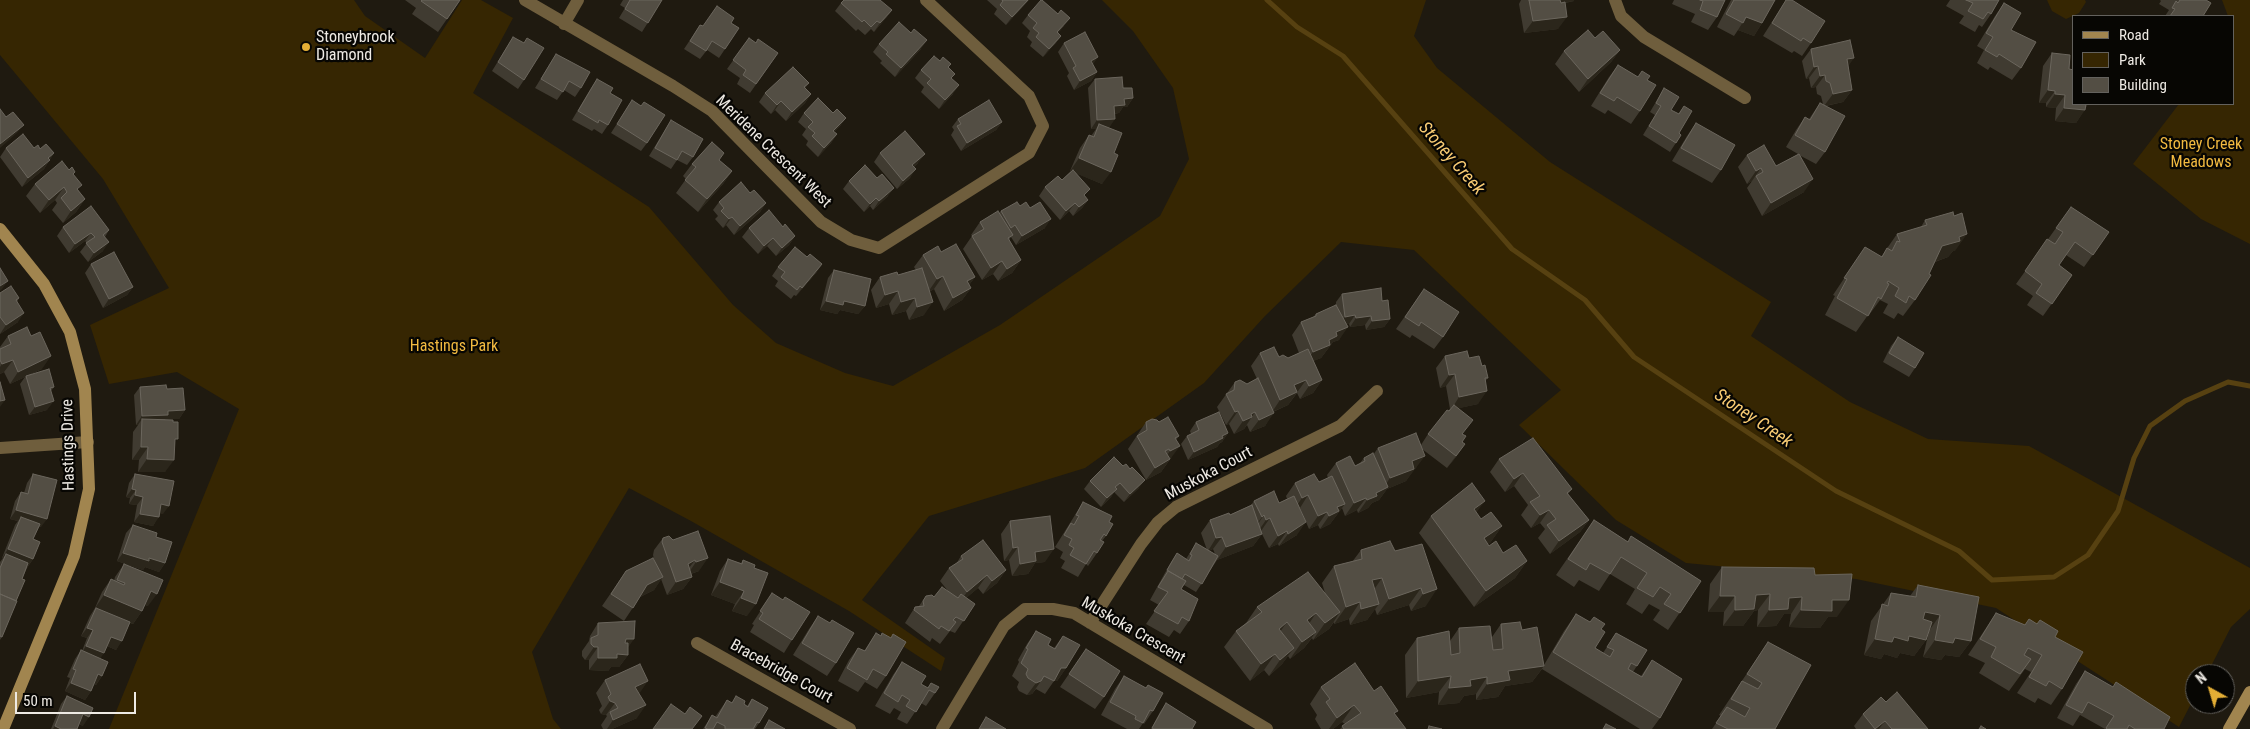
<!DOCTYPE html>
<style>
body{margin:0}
#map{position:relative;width:2250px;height:729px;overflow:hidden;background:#1f1a10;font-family:"Roboto Condensed",sans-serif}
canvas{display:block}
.legend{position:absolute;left:2072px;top:15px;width:162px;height:90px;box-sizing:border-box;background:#070603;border:1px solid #63615d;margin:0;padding:6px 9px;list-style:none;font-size:15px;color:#eeeae4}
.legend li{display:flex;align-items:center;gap:10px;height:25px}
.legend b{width:25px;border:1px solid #63615d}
.north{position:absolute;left:2185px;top:664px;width:50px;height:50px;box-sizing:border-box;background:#070603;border:1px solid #63615d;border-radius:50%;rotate:321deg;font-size:14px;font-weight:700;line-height:20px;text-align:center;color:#eeeae4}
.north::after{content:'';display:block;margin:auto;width:18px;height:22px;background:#e4ae35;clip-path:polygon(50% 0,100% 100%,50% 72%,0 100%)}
.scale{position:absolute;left:15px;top:692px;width:121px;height:22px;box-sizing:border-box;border:2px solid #eeeae4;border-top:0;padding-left:6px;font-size:15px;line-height:18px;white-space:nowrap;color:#eeeae4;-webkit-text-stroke:4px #070603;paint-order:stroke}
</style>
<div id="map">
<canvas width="2250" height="729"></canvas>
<ul class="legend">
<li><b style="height:6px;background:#a1854f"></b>Road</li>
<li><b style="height:14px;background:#362602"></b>Park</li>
<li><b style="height:14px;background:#534e44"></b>Building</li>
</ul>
<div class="north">N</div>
<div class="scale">50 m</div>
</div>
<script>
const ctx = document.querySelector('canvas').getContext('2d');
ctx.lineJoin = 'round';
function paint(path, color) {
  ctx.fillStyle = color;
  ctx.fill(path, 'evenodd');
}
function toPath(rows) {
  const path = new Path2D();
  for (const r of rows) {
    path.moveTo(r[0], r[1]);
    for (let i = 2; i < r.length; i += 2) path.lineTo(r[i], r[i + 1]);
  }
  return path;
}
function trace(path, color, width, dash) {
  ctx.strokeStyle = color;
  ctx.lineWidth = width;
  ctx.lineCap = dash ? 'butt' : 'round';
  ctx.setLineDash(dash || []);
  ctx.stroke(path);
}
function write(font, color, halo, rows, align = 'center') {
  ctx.font = font + ' "Roboto Condensed",sans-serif';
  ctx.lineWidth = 4.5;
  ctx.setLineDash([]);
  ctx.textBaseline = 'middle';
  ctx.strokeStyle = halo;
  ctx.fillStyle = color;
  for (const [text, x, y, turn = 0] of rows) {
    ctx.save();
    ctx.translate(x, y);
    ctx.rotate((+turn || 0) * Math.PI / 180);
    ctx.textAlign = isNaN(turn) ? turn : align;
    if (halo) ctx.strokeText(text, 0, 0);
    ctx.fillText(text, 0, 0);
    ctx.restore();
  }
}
const green = toPath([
 [0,0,354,0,365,16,425,58,462,0,481,0,513,18,473,93,649,207,733,305,776,343,845,373,893,386,1000,325,1160,216,1189,159,1173,88,1133,31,1102,0,1426,0,1414,36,1437,68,1550,162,1771,302,1751,336,1850,402,1928,439,2029,446,2250,568,2250,609,2231,627,2207,674,2195,674,2195,696,2179,727,1996,608,1856,579,1686,563,1616,520,1519,425,1561,390,1414,250,1341,242,1265,316,1204,383,1085,468,929,516,862,600,945,658,941,671,849,611,691,521,629,488,532,652,553,719,561,729,109,729,239,409,177,372,109,384,90,325,169,288,103,179,0,55],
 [2047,0,2085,0,2086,2,2079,13,2066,19,2052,11],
 [2222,0,2250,0,2250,244,2201,219,2133,164,2179,104,2234,104,2234,16,2228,16]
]);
const stream = toPath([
 [1267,0,1297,27,1343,56,1512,249,1585,300,1634,357,1836,491,1959,551,1992,580,2054,577,2088,555,2118,511,2134,458,2150,426,2185,401,2228,382,2250,386]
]);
const street = toPath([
 [525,0,673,86,712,111,821,222,851,240,879,248,1029,153,1043,126,1029,96,926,0],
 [1615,0,1621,16,1644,37,1745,98],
 [564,24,578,0],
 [0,448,88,442],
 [1090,623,1141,544,1158,522,1176,507,1340,426,1377,391],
 [697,643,850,729],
 [942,729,1004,626,1025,609,1053,609,1074,613,1267,729]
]);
const secondary = toPath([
 [0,229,44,284,70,332,85,389,89,489,74,556,3,729],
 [2229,729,2250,692]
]);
const wall = toPath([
 [405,0,460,0,438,32,412,14,416,8],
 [623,0,662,0,642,32,619,18,625,8,620,5],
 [987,0,1029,0,1006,25,994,14,997,9],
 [1521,0,1574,0,1574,1,1565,3,1558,29,1524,33,1519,4],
 [1674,0,1725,0,1717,17,1708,30,1691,22,1695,14,1672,4],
 [1731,0,1775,0,1762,23,1754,36,1738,30,1734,36,1717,27],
 [1786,0,1811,43,1802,56,1794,51,1792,53,1763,36],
 [1950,0,1999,0,1991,14,1982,27,1979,25,1975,32,1959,23,1964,16,1946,6],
 [2160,0,2206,0,2203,16,2165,16,2169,10,2159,4,2161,1],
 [841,3,892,10,886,18,874,32,871,29,865,35,858,29,856,31,835,11],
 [2004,3,2021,68,2012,80,1990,67,1988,70,1977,63,1984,50,1977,46,1995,16],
 [1028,15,1064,26,1058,33,1061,36,1055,44,1043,57,1030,46,1032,42,1027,37,1030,31,1022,23],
 [731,23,739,28,719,58,707,50,700,59,684,49,700,25,703,26],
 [513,37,523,43,524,80,518,89,492,71],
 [749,38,756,43,778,53,750,93,737,84,740,78,727,69],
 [1595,38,1620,50,1611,62,1579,92,1555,64,1564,51],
 [1064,43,1093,65,1097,72,1091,81,1074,90,1067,76,1069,73,1058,52],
 [879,44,921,49,895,77,880,63,882,61,873,52],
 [1811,49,1848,66,1852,90,1843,102,1826,106,1825,152,1816,164,1799,155,1804,192,1762,216,1747,188,1752,181,1747,184,1738,167,1747,155,1776,166,1798,154,1786,147,1796,130,1805,117,1809,119,1820,103,1823,104,1821,96,1817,94,1816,87,1811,88,1809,78,1806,79,1802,61],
 [2052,53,2069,69,2074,104,2088,104,2076,123,2055,121,2056,108,2046,107,2046,103,2039,103,2043,66],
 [556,54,581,88,575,97,564,90,557,100,535,88],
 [940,61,951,64,948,68,951,78,953,94,939,109,921,92,924,87,915,78,921,70],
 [1618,65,1638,77,1642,71,1647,80,1640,111,1631,124,1608,110,1605,114,1591,106,1609,77],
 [597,79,610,93,608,125,602,134,594,129,592,131,572,120,591,88],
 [1095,79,1123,88,1133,98,1127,107,1123,107,1119,113,1114,114,1109,128,1114,153,1102,184,1076,173,1085,196,1088,200,1082,208,1073,216,1069,211,1060,220,1039,196,1045,187,1062,180,1071,171,1070,171,1080,148,1089,135,1091,136,1096,129,1091,129,1088,88],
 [809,83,805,88,811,94,805,103,786,121,775,110,771,114,759,102,765,93],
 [1664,88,1671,110,1678,114,1684,106,1679,133,1681,135,1670,152,1643,135,1655,115,1650,112],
 [632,100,641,106,647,143,641,151,611,133],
 [804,113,833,113,846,118,840,126,834,132,837,134,831,143,818,157,806,145,808,141,802,135,806,129,798,122],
 [958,119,1002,122,996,130,961,151,951,135,954,130,952,127],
 [671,120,693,157,687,165,677,160,671,169,649,156],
 [1696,123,1721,170,1712,183,1672,161,1687,136],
 [6,148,40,149,54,153,44,169,22,187,0,157],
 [880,153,918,163,914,167,910,178,897,189,874,162],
 [719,160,732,171,723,184,698,212,676,193,686,179,683,176,692,164],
 [69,170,75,172,73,175,78,190,85,199,76,212,63,223,52,210,57,203,55,200,40,213,26,196,35,184],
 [849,181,888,196,873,210,870,206,864,212,843,189],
 [750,193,766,203,760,212,734,235,726,225,723,228,715,219,718,216,713,210,719,202],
 [1020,206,1030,208,1045,228,1016,245,1011,237,1009,240,1021,260,1012,273,998,281,993,274,982,280,963,249,972,236,971,235,980,222,999,213,1001,211],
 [2071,207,2109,232,2084,267,2066,255,2059,265,2072,275,2043,316,2027,305,2033,296,2016,284],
 [1925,220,1955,251,1953,251,1948,257,1935,262,1915,300,1903,316,1898,313,1894,319,1883,313,1888,304,1880,300,1869,315,1868,315,1856,332,1825,315,1835,296,1833,295,1865,247,1881,257,1897,234,1921,227],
 [63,227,109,230,105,237,103,251,88,262,80,252,87,243,85,241,69,253,57,236],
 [783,227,795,236,789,245,776,256,767,246,758,254,742,237,749,228],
 [941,252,975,277,969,285,971,288,962,300,944,311,934,289,929,292,924,315,909,320,906,311,892,315,889,304,876,308,871,290,880,277,898,275,916,270,914,267,923,255],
 [807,257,822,264,816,273,796,296,794,295,791,299,775,286,778,281,772,276,778,267],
 [91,264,133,287,127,295,103,308,85,273],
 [834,270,865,306,858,314,840,310,837,314,820,310,828,278],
 [1424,289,1443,337,1434,349,1412,335,1410,338,1396,329],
 [0,293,19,298,17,302,18,322,0,334],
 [1342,294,1382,301,1390,319,1384,327,1366,330,1365,325,1350,327,1349,324,1346,324,1339,340,1333,342,1321,358,1313,361,1322,380,1313,393,1300,399,1297,393,1288,405,1273,412,1265,426,1250,432,1247,425,1244,429,1234,434,1229,424,1226,425,1217,407,1235,382,1247,384,1257,379,1251,366,1260,353,1279,357,1288,358,1299,353,1292,335,1301,322,1313,317,1316,314,1336,305,1336,302],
 [8,336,42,369,31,374,54,387,51,391,47,410,29,415,20,384,25,377,10,384,4,372,0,374,0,347],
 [1898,337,1915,368,1909,377,1883,362,1891,346],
 [1445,356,1469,358,1482,366,1488,378,1485,381,1478,404,1459,408,1463,434,1463,442,1456,457,1447,468,1422,449,1416,468,1414,469,1406,481,1387,489,1379,500,1372,503,1368,508,1358,513,1357,510,1345,516,1342,508,1330,524,1320,529,1318,525,1309,529,1300,508,1297,535,1279,546,1278,544,1269,548,1262,534,1253,546,1217,560,1196,592,1184,585,1181,589,1189,621,1180,634,1174,630,1169,637,1146,624,1159,605,1150,600,1171,562,1177,553,1186,559,1196,543,1207,550,1201,533,1210,520,1230,515,1251,505,1254,501,1279,503,1287,499,1286,496,1295,483,1319,482,1328,478,1327,475,1336,463,1355,466,1360,463,1364,458,1373,455,1378,448,1421,445,1428,434,1450,409,1446,386,1440,388,1436,368],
 [1213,549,1215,554,1209,551],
 [140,387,167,389,185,410,179,419,165,419,175,443,165,472,138,472,139,460,132,460,133,432,138,425,136,425,134,395],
 [1146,422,1159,422,1179,436,1176,440,1171,458,1161,472,1146,480,1128,449],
 [1196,422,1228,433,1222,442,1220,443,1217,447,1188,460,1181,444,1187,436,1191,434,1190,431],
 [1499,459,1572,489,1568,494,1589,520,1580,532,1550,554,1538,538,1545,529,1540,523,1531,528,1521,515,1528,505,1514,486,1505,492,1490,472],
 [1123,466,1139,488,1124,502,1114,492,1111,497,1101,507,1084,489,1090,481],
 [33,474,41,527,39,527,33,539,33,559,27,568,22,579,16,601,2,637,0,640,0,562,3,558,2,558,15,525,18,521,10,519,15,501,21,492,24,493,27,483],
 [135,474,163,514,160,513,153,526,134,522,137,505,129,504,130,498,126,497,129,483],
 [1083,502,1109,522,1106,536,1102,541,1097,553,1088,566,1086,564,1078,577,1061,568,1065,561,1060,558,1063,552,1055,547,1075,515],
 [1476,513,1481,519,1502,526,1490,543,1488,544,1489,546,1503,553,1527,561,1515,578,1474,607,1419,533,1431,516],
 [1594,520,1628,542,1631,536,1701,581,1668,630,1653,620,1660,610,1649,604,1642,614,1626,604,1635,589,1610,574,1599,591,1579,580,1574,587,1556,575],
 [1010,521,1045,562,1035,563,1028,574,1012,576,1009,560,1004,561,1001,534],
 [133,525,156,537,165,563,159,572,145,567,143,570,117,561,126,533],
 [698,531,699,571,691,574,692,577,683,589,667,595,661,579,654,590,640,597,624,621,602,606,626,571,655,563,653,555,654,550,663,538,673,540],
 [1422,544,1426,606,1411,611,1409,605,1377,615,1375,609,1367,620,1350,625,1349,619,1334,624,1334,622,1329,629,1313,640,1312,638,1304,648,1290,659,1288,656,1282,664,1269,676,1264,670,1250,681,1224,647,1236,631,1246,623,1257,607,1325,593,1322,583,1334,566,1352,562,1361,550,1395,551],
 [961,556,1006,570,997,583,983,594,978,588,966,598,975,604,955,633,950,631,940,644,932,638,930,642,905,623,915,607,919,606,926,596,934,597,948,591,940,581,949,568,956,564],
 [728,559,741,563,743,560,754,568,747,616,732,611,735,604,711,595,720,571],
 [124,564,148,606,145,605,142,611,133,624,130,623,116,650,107,646,100,658,102,676,96,685,94,684,91,691,85,700,65,691,70,678,67,677,75,659,81,650,82,651,87,638,81,636,90,616,95,608,102,592,111,579,114,581,115,577],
 [1722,567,1815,575,1837,617,1828,617,1820,628,1789,627,1791,614,1784,614,1776,626,1757,627,1758,610,1754,611,1743,626,1723,626,1724,612,1708,612,1710,584],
 [1918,585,1971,641,1959,657,1945,655,1941,660,1923,657,1929,631,1926,640,1914,656,1900,653,1897,658,1884,654,1881,659,1864,655,1871,621,1891,593,1910,596],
 [772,593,792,640,784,653,750,632,754,625,752,624],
 [1996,613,2025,625,2029,619,2055,637,2062,689,2051,705,2038,698,2035,703,2017,693,2031,672,2025,669,2009,691,1979,673,1985,663,1968,655],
 [1576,614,1601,629,1595,648,1603,653,1616,633,1647,650,1633,672,1641,676,1652,660,1660,718,1652,729,1640,729,1542,669,1532,682,1505,686,1498,697,1476,700,1476,694,1464,696,1459,703,1438,705,1439,692,1406,698,1405,655,1417,638,1450,641,1459,628,1492,637,1501,624,1522,630,1544,665,1564,631],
 [818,616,836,663,827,676,793,655,809,629],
 [598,623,628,648,628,655,619,667,611,667,608,671,589,670,589,660,585,660,582,656,582,651,589,641,590,636],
 [1036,631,1048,645,1054,648,1063,636,1066,668,1057,681,1054,681,1045,694,1036,689,1032,694,1027,695,1019,691,1017,687,1019,682,1012,676,1019,662,1018,660,1027,644],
 [876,633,886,676,877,689,865,682,858,692,838,681,849,660,858,648,864,651],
 [1768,642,1775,729,1712,729,1721,716,1719,715],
 [1086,649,1104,697,1095,709,1060,687],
 [902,662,921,684,927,688,931,683,935,693,926,706,921,703,907,724,897,719,901,712,894,708,890,714,875,706,893,675],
 [2085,671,2164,729,2105,729,2080,715,2073,726,2057,718,2076,684],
 [1124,676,1146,688,1148,685,1153,711,1144,724,1143,723,1139,729,1127,729,1101,715,1115,689],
 [605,680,639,694,637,718,612,729,603,729,601,725,607,716,606,715,601,714,599,710,602,706,596,693],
 [1321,687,1374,691,1395,715,1406,729,1340,729,1345,724,1342,722,1333,729,1321,729,1315,719,1317,715,1310,704],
 [67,696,83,726,79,724,77,729,51,729,61,704],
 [736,696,744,704,747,706,752,699,759,723,755,729,703,729,712,715,715,717,727,700,732,703],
 [1886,702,1928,729,1856,729,1854,726,1863,714],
 [1166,703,1192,729,1151,729,1160,712]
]);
const shadedWall = toPath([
 [1028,0,1029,0,1006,25,1012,17],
 [1554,0,1574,0,1574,1,1550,5],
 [892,10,886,18,874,32,880,23],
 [1567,17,1558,29,1524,33,1533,21],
 [1746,17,1762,23,1754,36,1738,30],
 [1070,18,1064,26,1051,40,1057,32],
 [1061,36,1055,44,1043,57,1049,49],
 [927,40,921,49,895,77,901,68],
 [1620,50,1611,62,1579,92,1588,79],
 [1098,57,1092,66,1091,61],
 [1854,58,1845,71,1847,59],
 [1818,66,1809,78,1806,79,1814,67],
 [1097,72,1091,81,1074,90,1080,81],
 [1825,75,1816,87,1811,88,1820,76],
 [959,85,953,94,939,109,945,100],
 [1852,90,1843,102,1824,106,1833,94],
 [2048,90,2055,91,2046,103,2039,103],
 [811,94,805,103,786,121,792,112],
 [2055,94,2065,95,2056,108,2046,107],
 [1133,98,1127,107,1123,107,1119,113,1108,114,1114,106,1124,99],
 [781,101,775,110,771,114,777,105],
 [2082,104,2088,104,2084,110,2085,110,2076,123,2055,121,2064,108],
 [846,118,840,126,827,140,833,131],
 [1115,119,1109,128,1099,124,1096,129,1091,129,1097,120],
 [1002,122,996,130,961,151,967,143],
 [24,125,17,133,0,148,0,144],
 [837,134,831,143,818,157,824,148],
 [54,153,44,169,22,187,28,178],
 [925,154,918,163,906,173,912,165],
 [1079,158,1111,172,1102,184,1070,171],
 [1761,168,1752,181,1747,184,1756,171],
 [916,169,910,178,897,189,903,181],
 [732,171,723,184,698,212,707,199],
 [1813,179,1804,192,1762,216,1771,203],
 [64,187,55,200,40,213,49,200],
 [894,188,888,196,873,210,879,201],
 [876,198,870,206,864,212,870,204],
 [85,199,76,212,63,223,71,211],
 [1088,200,1082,208,1073,216,1079,207],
 [766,203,760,212,734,235,740,226],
 [1075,203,1069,211,1060,220,1066,211],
 [732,217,726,225,723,228,729,219],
 [1051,219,1045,228,1016,245,1022,236],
 [91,233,85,241,69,253,75,244],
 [1967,234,1955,251,1953,251,1948,257,1931,263,1942,246,1959,237],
 [795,236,789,245,776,256,782,248],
 [773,238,767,246,758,254,764,246],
 [109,242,103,251,88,262,94,253],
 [1021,260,1012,273,998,281,1007,269],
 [1002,261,993,274,982,280,991,268],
 [822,264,816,273,796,296,802,288],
 [943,276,934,289,928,292,937,279],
 [975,277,966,289,967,281],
 [8,281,2,289,0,291,0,286],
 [133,287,127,295,103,308,109,299],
 [971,288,962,300,944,311,953,298],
 [898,291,889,304,876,308,885,295],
 [915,298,906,311,892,315,901,302],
 [826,301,844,301,865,306,858,314,840,310,837,314,820,310],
 [933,302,924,315,909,320,917,307],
 [24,313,18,322,0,334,6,325],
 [1355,315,1349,324,1339,325,1345,317],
 [1371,316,1365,325,1350,327,1356,318],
 [1390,319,1384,327,1366,330,1372,321],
 [1348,327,1339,340,1333,342,1321,358,1304,365,1313,352,1329,340,1336,332],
 [51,356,42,369,26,376,25,377,10,384,18,372],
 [13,360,4,372,0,374,0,367,2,364],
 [1455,374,1446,386,1440,388,1449,375],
 [1306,380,1288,405,1272,412,1280,400,1294,385],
 [1322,380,1313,393,1300,399,1309,386],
 [1487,391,1478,404,1451,410,1459,397],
 [5,400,0,407,0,401],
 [54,401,47,410,29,415,35,407],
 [185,410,179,419,142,419,138,425,136,425,142,416,168,411],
 [1238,411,1229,424,1226,425,1235,412],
 [1255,412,1244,429,1234,434,1243,421,1251,414],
 [1274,413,1265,426,1250,432,1259,420],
 [1228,433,1222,442,1220,443,1217,447,1188,460,1194,452],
 [1465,444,1456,457,1447,468],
 [1180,446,1171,458,1162,463,1170,459,1161,472,1146,480,1155,468,1161,464,1170,451],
 [141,447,148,447,139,460,132,460],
 [1425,456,1406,481,1387,489,1379,500,1372,503,1368,508,1358,513,1367,500,1376,493,1382,490,1390,478,1412,461],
 [147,459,174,460,165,472,138,472],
 [1523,473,1514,486,1505,492,1514,479],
 [1145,480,1139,488,1124,502,1130,494],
 [132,489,136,490,130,498,126,497],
 [1117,489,1111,497,1101,507,1107,498],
 [135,495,143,497,137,505,129,504],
 [1308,495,1300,508,1293,511,1302,498],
 [1366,498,1357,510,1345,516,1354,503],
 [1485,501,1473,517,1474,509],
 [161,504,169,506,163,514,155,513],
 [1345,504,1330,524,1320,529,1329,516,1337,507],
 [16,510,47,519,41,527,19,521,21,517,18,521,10,519],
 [1549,510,1540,523,1531,528,1540,515],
 [1327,512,1318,525,1309,529,1318,516],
 [140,514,159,517,153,526,134,522],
 [1264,515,1255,528,1253,529,1262,517],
 [1270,518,1261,531,1257,533,1266,520],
 [1589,520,1580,532,1550,554,1559,541],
 [1306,522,1297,535,1279,546,1288,534],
 [1502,526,1490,543,1472,554,1484,538],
 [1287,531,1278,544,1269,548,1278,536],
 [1262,534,1253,546,1217,560,1226,547],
 [1222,537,1213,549,1208,551,1216,538],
 [1018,547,1009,560,1004,561,1013,548],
 [8,549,33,559,27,568,6,554,3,558,2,558],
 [1054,549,1045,562,1035,563,1028,574,1012,576,1020,564,1035,552],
 [123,553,149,558,165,563,159,572,145,567,143,570,117,561],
 [708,558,699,571,687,575,696,562],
 [695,560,686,572,688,564],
 [1527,561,1515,578,1474,607,1486,591],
 [1006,570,997,583,983,594,992,581],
 [987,575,978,588,958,605,967,592],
 [663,577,654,590,638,598,647,585],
 [692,577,683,589,667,595,676,582],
 [1382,578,1371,594,1372,580],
 [720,582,744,591,735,604,711,595],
 [1421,588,1409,605,1377,615,1389,599],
 [1437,589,1426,606,1411,611,1423,594],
 [151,591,157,594,148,606,142,604],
 [1770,594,1758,610,1754,611,1743,626,1723,626,1735,610,1756,595],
 [104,595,142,611,133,624,95,608],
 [1720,596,1735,596,1724,612,1708,612],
 [1802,597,1791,614,1784,614,1776,626,1757,627,1769,610,1789,598],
 [741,598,756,604,747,616,732,611],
 [1832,600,1849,600,1837,617,1828,617,1820,628,1789,627,1801,610],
 [1360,602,1349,619,1334,624,1346,607],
 [1379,604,1367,620,1350,625,1361,609],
 [1340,612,1329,629,1313,640,1325,623],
 [1925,612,1940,615,1929,631,1913,629],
 [1316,613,1305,630,1307,620],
 [1287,622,1275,639,1279,629],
 [87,628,93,630,87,638,81,636],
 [1316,632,1304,648,1290,659,1302,642],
 [1909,636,1926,640,1914,656,1900,653,1897,658,1884,654,1881,659,1864,655,1875,639],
 [111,637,122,641,116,650,105,645],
 [1955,638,1971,641,1959,657,1945,655,1941,660,1923,657,1935,640],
 [626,639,634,639,625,652],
 [86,646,104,653,98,662,80,655],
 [594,647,598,647,589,660,585,660],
 [1294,648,1282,664,1269,676,1280,660],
 [617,654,628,655,619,667,611,667,608,671,589,670,598,658],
 [1275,654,1264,670,1250,681,1261,664],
 [1544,666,1532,682,1505,686,1498,697,1476,700,1487,684,1508,671],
 [1061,668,1066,668,1057,681,1052,681],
 [98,674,102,676,96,685,92,683],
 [1451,676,1439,692,1406,698,1418,681],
 [1487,677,1476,694,1464,696,1459,703,1438,705,1449,688,1470,680],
 [648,681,639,694,635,687],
 [1041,681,1032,694,1027,695,1036,683],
 [71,683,91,691,85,700,65,691],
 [610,701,615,703,606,715,601,714],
 [646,705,637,718,612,729,607,729,613,720],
 [1354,705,1342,722,1333,729,1329,729,1337,718],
 [83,714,89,717,83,726,77,723],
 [1885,721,1879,729,1875,729],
 [55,726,61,729,53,729]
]);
const building = toPath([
 [422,0,460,0,447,19,421,1,422,0],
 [630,0,662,0,648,23,625,9,630,0],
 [844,0,880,0,892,10,880,23,877,21,871,27,864,20,862,22,841,3,844,0],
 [1002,0,1028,0,1012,17,1000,5,1003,1,1002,0],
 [1041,0,1042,0,1058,14,1061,10,1070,18,1057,32,1061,36,1049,49,1036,37,1039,33,1033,28,1037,23,1028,15,1041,0],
 [1529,0,1560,0,1561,3,1565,2,1567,17,1533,21,1529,0],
 [1700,0,1725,0,1717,17,1700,10,1703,1,1700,0],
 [1734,0,1775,0,1762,23,1746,17,1743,23,1726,14,1734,0],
 [1786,0,1792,0,1825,21,1811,43,1803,38,1801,41,1772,23,1786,0],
 [1966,0,1999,0,1991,14,1988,12,1983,19,1968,11,1973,3,1966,0],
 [2180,0,2206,0,2211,3,2203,16,2170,16,2175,9,2172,8,2176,1,2178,3,2180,0],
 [2004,3,2021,13,2011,30,2036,42,2021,68,1999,54,1997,57,1985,50,1993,37,1986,33,2004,3],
 [717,6,734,18,731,23,739,28,725,49,712,41,706,51,690,41,700,25,703,26,717,6],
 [899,22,911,33,914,29,927,40,901,68,886,54,888,52,879,44,899,22],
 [1588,30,1595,38,1603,31,1620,50,1588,79,1564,51,1588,30],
 [1085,32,1098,57,1091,61,1097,72,1080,81,1073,68,1076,66,1064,43,1085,32],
 [513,37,524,43,527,38,544,48,524,80,498,62,513,37],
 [749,38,756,43,758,39,778,53,756,84,743,75,746,70,733,60,749,38],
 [1850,40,1854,58,1847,59,1852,90,1833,94,1830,83,1826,81,1825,75,1820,76,1818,66,1814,67,1811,49,1850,40],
 [2052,53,2070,55,2069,69,2074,70,2074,104,2086,104,2085,110,2064,108,2065,95,2055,94,2055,91,2048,90,2052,53],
 [556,54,590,72,581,88,569,81,563,92,541,79,556,54],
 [934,56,940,61,943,57,951,64,948,67,955,74,951,78,959,85,945,100,927,83,931,79,921,70,934,56],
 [1618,65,1638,77,1642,71,1650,76,1647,80,1656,85,1640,111,1617,97,1614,101,1600,93,1618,65],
 [793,67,809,83,804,87,811,94,792,112,781,101,777,105,765,93,793,67],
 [1122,77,1123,88,1132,88,1133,98,1124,99,1125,105,1114,106,1115,119,1097,120,1095,79,1122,77],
 [597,79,613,88,610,93,622,100,608,125,599,120,598,123,578,111,597,79],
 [1664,88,1679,97,1671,110,1679,114,1684,106,1692,111,1679,133,1681,135,1676,143,1649,126,1661,106,1656,103,1664,88],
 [818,98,833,113,837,109,846,118,833,131,837,134,824,148,812,136,815,133,808,127,813,122,804,113,818,98],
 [632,100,641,106,644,102,665,115,647,143,617,124,632,100],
 [989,100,1002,122,967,143,957,126,961,124,958,119,989,100],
 [1820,103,1845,116,1825,152,1795,135,1805,117,1810,120,1820,103],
 [0,109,6,117,13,112,24,125,0,144,0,109],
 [671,120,703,139,693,157,682,151,677,160,655,148,671,120],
 [1696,123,1735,145,1721,170,1681,148,1696,123],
 [1099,124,1122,133,1114,153,1118,155,1111,172,1079,158,1089,135,1094,137,1099,124],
 [905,131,925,154,912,165,916,169,903,181,880,153,905,131],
 [23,134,34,148,38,145,40,149,46,144,54,153,48,158,50,160,28,178,6,148,23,134],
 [712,142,724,153,719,160,732,171,707,199,685,180,696,167,692,164,712,142],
 [1764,145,1776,166,1799,154,1813,179,1771,203,1756,176,1763,172,1761,168,1756,171,1747,155,1764,145],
 [62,161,69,170,72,167,75,172,73,174,82,185,77,189,85,199,71,211,61,198,67,192,64,187,49,200,35,184,62,161],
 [865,165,877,178,882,174,894,188,879,201,876,198,870,204,849,181,865,165],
 [1073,170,1090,189,1084,195,1088,200,1079,207,1075,203,1066,211,1045,187,1058,176,1062,180,1073,170],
 [741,182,750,193,754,190,766,203,740,226,732,217,729,219,721,211,724,208,719,202,741,182],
 [1017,202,1020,206,1026,202,1030,208,1040,202,1051,219,1022,236,1015,225,1011,228,1001,211,1017,202],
 [91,206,109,230,103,235,109,242,94,253,86,243,95,237,91,233,75,244,63,227,91,206],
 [2071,207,2109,232,2093,255,2075,242,2059,265,2072,275,2052,304,2036,293,2042,284,2025,271,2047,239,2055,244,2063,232,2056,228,2071,207],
 [769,210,783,227,785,224,795,236,782,248,773,238,764,246,749,228,769,210],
 [998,211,1013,235,1008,238,1021,260,1007,269,1002,261,991,268,972,236,984,229,980,222,998,211],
 [1953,212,1954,216,1962,213,1967,234,1959,237,1960,241,1942,246,1929,274,1931,275,1915,300,1909,296,1906,303,1895,296,1899,288,1888,281,1887,283,1889,284,1881,299,1878,297,1868,316,1837,298,1847,279,1844,278,1865,247,1882,257,1887,248,1892,251,1897,241,1900,242,1897,234,1927,225,1925,220,1953,212],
 [956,244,975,277,967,281,971,288,953,298,943,276,937,279,923,255,938,246,941,252,956,244],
 [795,247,807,257,810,254,822,264,802,288,800,286,797,290,781,277,785,272,778,267,795,247],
 [114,252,133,287,109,299,91,264,114,252],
 [0,268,8,281,0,286,0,268],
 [922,268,933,302,917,307,915,298,901,302,898,291,885,295,880,277,897,272,898,275,922,268],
 [834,270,871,279,865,306,844,301,843,305,826,301,834,270],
 [11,286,19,298,16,300,24,313,6,325,0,317,0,293,11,286],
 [1381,288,1382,301,1388,300,1390,319,1372,321,1371,316,1356,318,1355,315,1345,317,1342,294,1381,288],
 [1424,289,1459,312,1443,337,1421,322,1419,326,1405,317,1424,289],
 [1336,305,1348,327,1336,332,1337,336,1329,340,1330,345,1313,352,1301,322,1316,316,1316,314,1336,305],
 [27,327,31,336,40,332,51,356,18,372,13,360,2,364,0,360,0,349,11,344,8,336,27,327],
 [1898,337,1924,353,1915,368,1889,353,1898,337],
 [1274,347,1279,357,1283,355,1288,358,1308,349,1322,380,1309,386,1306,380,1294,385,1297,392,1280,400,1260,353,1274,347],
 [1467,351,1469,358,1479,356,1482,366,1485,365,1488,378,1485,378,1487,391,1459,397,1455,374,1449,375,1445,356,1467,351],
 [49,369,54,387,50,388,54,401,35,407,26,376,49,369],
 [1258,378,1274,413,1259,420,1255,412,1251,414,1252,417,1243,421,1238,411,1235,412,1226,394,1234,390,1235,382,1240,380,1247,384,1258,378],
 [0,382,5,400,0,401,0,382],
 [166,385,167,389,183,388,185,410,168,411,168,415,142,416,140,387,166,385],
 [1454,405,1473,420,1462,434,1466,436,1462,442,1465,444,1456,456,1428,434,1447,410,1449,411,1454,405],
 [1219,412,1228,433,1222,436,1223,438,1194,452,1187,436,1199,430,1196,422,1219,412],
 [1168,417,1179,436,1175,438,1180,446,1170,451,1169,449,1165,451,1170,459,1155,468,1137,436,1147,430,1146,422,1152,419,1157,420,1159,422,1168,417],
 [142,419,173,420,173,422,178,422,178,439,175,439,174,460,147,459,148,447,141,447,142,419],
 [1416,433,1425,456,1412,461,1414,469,1390,478,1378,448,1416,433],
 [1533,438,1572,489,1567,493,1589,520,1559,541,1547,525,1556,519,1549,510,1540,515,1530,502,1540,496,1523,473,1514,479,1499,459,1533,438],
 [1373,453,1388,487,1376,493,1377,496,1367,500,1366,498,1354,503,1336,463,1350,456,1355,466,1365,461,1364,458,1373,453],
 [1114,457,1123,466,1126,464,1130,469,1132,467,1145,480,1130,494,1120,483,1115,487,1117,489,1107,498,1090,481,1114,457],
 [33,474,57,480,47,519,16,510,21,492,28,494,33,474],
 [135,474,174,481,169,506,161,504,159,517,140,514,143,497,135,495,136,490,132,489,135,474],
 [1314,474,1319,482,1332,476,1345,504,1337,507,1339,511,1329,516,1327,512,1318,516,1308,495,1302,498,1295,483,1314,474],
 [1472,483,1485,501,1474,509,1481,519,1491,512,1502,526,1484,538,1489,546,1496,541,1503,553,1516,545,1527,561,1486,591,1431,516,1472,483],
 [1274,491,1279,503,1294,496,1306,522,1288,534,1287,531,1278,536,1270,518,1266,520,1264,515,1262,517,1254,501,1274,491],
 [1083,502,1112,516,1109,522,1113,524,1106,536,1104,534,1100,540,1104,542,1097,553,1094,551,1086,564,1070,555,1074,548,1069,545,1072,539,1064,535,1071,523,1074,525,1079,516,1076,515,1083,502],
 [1252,505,1262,534,1226,547,1222,537,1216,538,1210,520,1229,513,1230,515,1252,505],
 [1050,516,1054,549,1035,552,1036,561,1020,564,1018,547,1013,548,1010,521,1050,516],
 [21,517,40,524,33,539,40,542,33,559,8,549,21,517],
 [1594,520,1628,542,1631,536,1701,581,1680,613,1664,604,1671,594,1660,587,1653,597,1637,588,1647,573,1621,557,1610,574,1590,563,1586,570,1568,559,1594,520],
 [133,525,157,533,156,537,172,542,165,563,149,558,149,561,123,553,133,525],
 [698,531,708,558,696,562,695,560,688,564,692,577,676,582,662,542,663,538,669,536,673,540,698,531],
 [983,540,1006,570,992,581,987,575,967,592,949,568,963,559,961,556,983,540],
 [1390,541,1395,551,1422,544,1437,589,1423,594,1421,588,1389,599,1382,578,1372,580,1379,604,1361,609,1360,602,1346,607,1334,566,1362,559,1361,550,1390,541],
 [1196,543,1218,556,1202,584,1185,574,1182,579,1167,570,1177,553,1189,561,1192,555,1190,554,1196,543],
 [6,554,28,563,22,579,25,580,16,601,0,594,0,568,6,554],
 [653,558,663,577,647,585,633,608,611,594,626,571,653,558],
 [728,559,742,564,743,560,755,565,754,568,768,573,756,604,741,598,744,591,720,582,728,559],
 [124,564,163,580,157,594,151,591,142,611,104,595,111,579,124,585,125,583,117,580,124,564],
 [1722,567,1814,568,1815,575,1852,574,1849,600,1832,600,1832,611,1801,610,1802,597,1789,598,1788,609,1769,610,1770,594,1756,595,1754,609,1735,610,1735,596,1720,596,1722,567],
 [1168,571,1186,581,1181,589,1198,599,1189,621,1182,617,1178,624,1154,611,1168,592,1158,587,1168,571],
 [1308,572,1340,612,1325,623,1316,613,1307,620,1316,632,1302,642,1287,622,1279,629,1294,648,1280,660,1275,654,1261,664,1236,631,1262,612,1257,607,1308,572],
 [1918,585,1979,597,1971,641,1955,638,1953,643,1935,640,1940,615,1925,612,1923,619,1932,622,1926,640,1909,636,1908,641,1894,637,1892,642,1875,639,1882,604,1888,606,1891,593,1916,597,1918,585],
 [942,587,958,598,961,594,975,604,964,621,956,617,953,620,956,622,949,631,941,626,939,629,914,610,915,607,924,606,923,601,926,596,932,595,934,597,942,587],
 [772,593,783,600,785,597,810,612,792,640,759,619,763,613,760,611,772,593],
 [0,594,17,601,2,637,0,636,0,594],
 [96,608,130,622,122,641,111,637,104,653,86,646,93,630,87,628,96,608],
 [1996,613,2025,625,2029,619,2037,624,2040,620,2058,631,2055,637,2083,652,2062,689,2049,681,2046,686,2029,677,2042,655,2028,648,2024,655,2031,659,2020,674,1991,657,1996,647,1980,639,1996,613],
 [1576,614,1590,622,1594,617,1605,624,1601,629,1605,632,1595,648,1610,657,1614,650,1607,647,1616,633,1647,650,1637,666,1631,663,1628,669,1642,677,1652,660,1682,679,1660,718,1553,652,1576,614],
 [818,616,830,623,832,620,854,633,836,663,802,643,818,616],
 [635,621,634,639,626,639,625,643,628,643,628,655,617,654,617,658,598,658,598,647,594,647,591,644,591,638,598,635,598,623,635,621],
 [1520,622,1522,630,1537,627,1544,666,1508,671,1510,680,1487,684,1487,677,1470,680,1471,686,1449,688,1451,676,1418,681,1417,638,1449,631,1451,655,1460,653,1459,628,1490,626,1493,650,1503,649,1501,624,1520,622],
 [1036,631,1051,639,1048,645,1055,649,1063,636,1080,645,1066,668,1061,668,1054,681,1044,676,1041,681,1036,683,1028,678,1026,674,1028,669,1021,663,1028,649,1026,648,1036,631],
 [876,633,881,636,882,633,891,638,893,634,906,642,886,676,873,669,867,680,847,668,858,648,865,651,876,633],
 [1768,642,1811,665,1775,729,1728,729,1716,723,1727,707,1745,717,1750,708,1731,699,1742,681,1758,689,1762,683,1747,674,1768,642],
 [1086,649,1120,671,1104,697,1069,674,1086,649],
 [81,650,108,662,102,676,98,674,91,691,71,683,76,670,73,669,81,650],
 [902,662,926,676,921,684,928,688,931,683,939,687,935,693,929,690,916,712,906,706,910,700,902,695,898,702,884,693,902,662],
 [1355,663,1374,691,1381,686,1398,711,1394,713,1406,729,1344,729,1342,726,1361,713,1354,705,1337,718,1326,702,1330,699,1321,687,1355,663],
 [640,664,648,681,635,687,646,705,613,720,610,712,618,708,615,703,610,701,608,697,611,694,605,680,640,664],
 [2085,671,2113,687,2116,682,2170,717,2164,729,2135,729,2129,725,2127,729,2107,729,2106,728,2114,716,2088,702,2082,713,2066,705,2085,671],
 [1124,676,1146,688,1148,685,1163,693,1153,711,1150,710,1143,723,1135,719,1136,716,1110,702,1124,676],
 [1897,692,1928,729,1892,729,1885,721,1875,729,1863,714,1881,697,1886,702,1897,692],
 [67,696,93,708,89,717,83,714,77,729,61,729,55,726,67,696],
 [736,696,745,701,744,704,748,707,752,699,768,708,759,723,757,722,753,729,725,729,725,726,717,722,713,729,708,729,705,728,712,715,717,718,727,700,732,703,736,696],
 [1166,703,1196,722,1192,729,1154,729,1152,728,1166,703],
 [671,704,685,714,690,707,702,716,692,729,653,729,671,704],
 [986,717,1006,729,979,729,986,717],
 [769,720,785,729,764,729,769,720],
 [1606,724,1616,729,1603,729,1606,724],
 [1429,726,1442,729,1428,729,1429,726],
 [1981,726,1986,729,1979,729,1981,726]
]);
const markers = [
 [306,47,5,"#e4ae35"]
];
const poiNames = [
 ["Stoneybrook",316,38],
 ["Diamond",316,56]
];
const parkNames = [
 ["Stoney Creek",2201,145],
 ["Meadows",2201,163],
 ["Hastings Park",454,347]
];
const streetNames = [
 ["Meridene Crescent West",773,152,44],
 ["Hastings Drive",69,445,-91],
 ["Muskoka Court",1209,474,-28],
 ["Muskoka Crescent",1133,631,30],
 ["Bracebridge Court",781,672,29]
];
const waterNames = [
 ["Stoney Creek",1451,159,49],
 ["Stoney Creek",1753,419,34]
];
paint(green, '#362602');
trace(stream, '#574111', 5);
trace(street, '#6f5e3d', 12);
trace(secondary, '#a1854f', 12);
paint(wall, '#403b31');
paint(shadedWall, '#2b261b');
paint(building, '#534e44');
trace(building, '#6b665d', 1);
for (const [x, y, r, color] of markers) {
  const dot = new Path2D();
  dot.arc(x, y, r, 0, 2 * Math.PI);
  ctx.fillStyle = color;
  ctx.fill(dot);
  trace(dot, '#070603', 2);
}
write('16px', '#eeeae4', '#070603', poiNames, 'left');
write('16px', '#f2ba40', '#070603', parkNames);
write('16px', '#eeeae4', '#070603', streetNames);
write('italic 18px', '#f8cb73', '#070603', waterNames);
</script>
